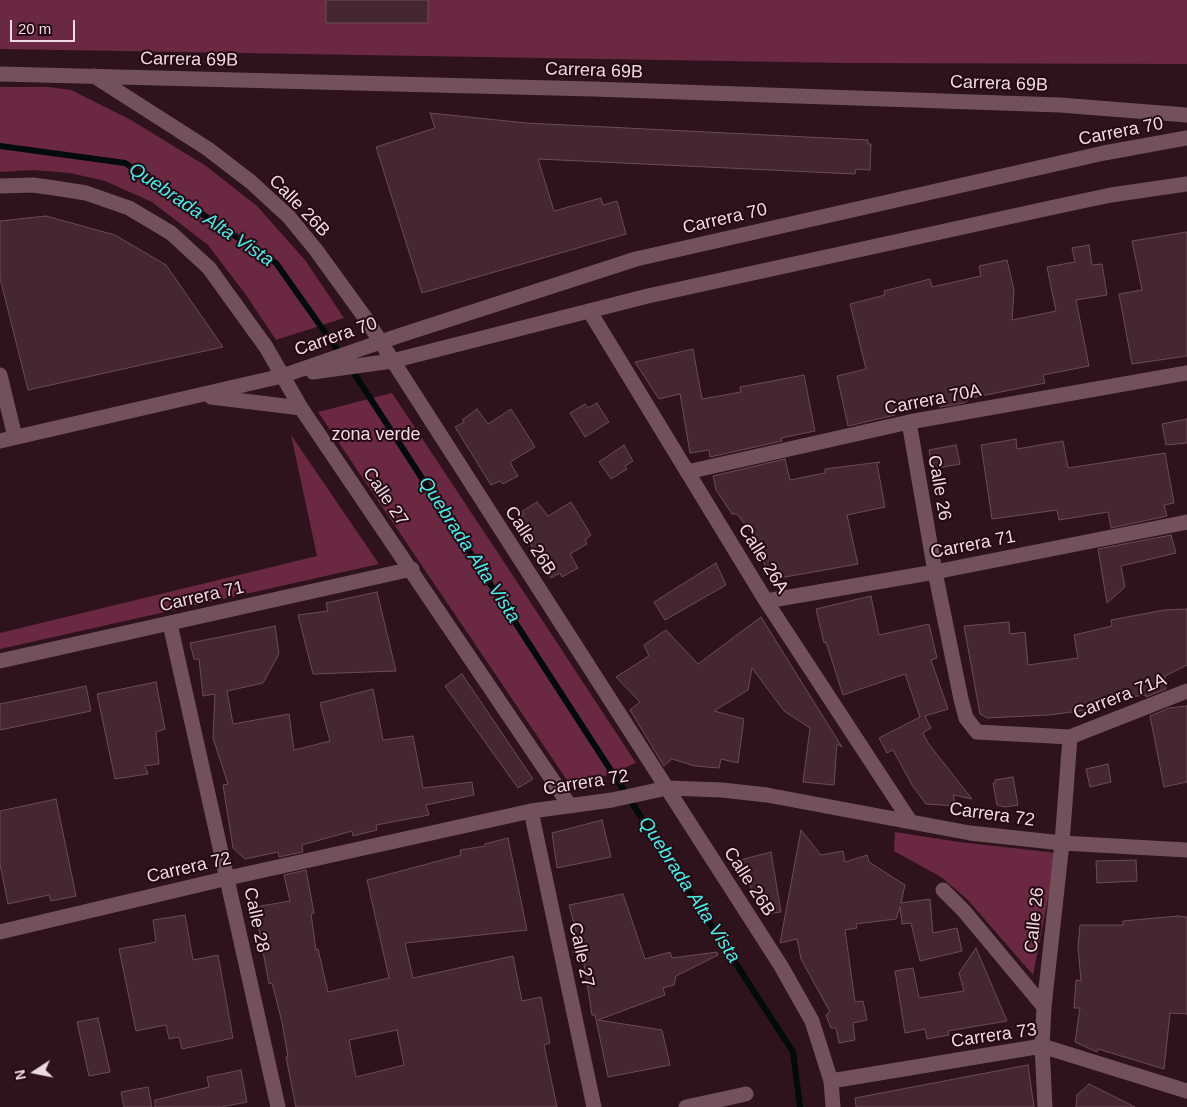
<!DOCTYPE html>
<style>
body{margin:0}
#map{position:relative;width:1187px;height:1107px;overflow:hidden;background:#2e131c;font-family:Helvetica,sans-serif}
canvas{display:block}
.north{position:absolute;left:10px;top:1047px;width:50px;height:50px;-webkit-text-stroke:4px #240913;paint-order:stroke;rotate:259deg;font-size:14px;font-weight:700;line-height:20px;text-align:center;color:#eedae0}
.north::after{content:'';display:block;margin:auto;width:18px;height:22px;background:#eedae0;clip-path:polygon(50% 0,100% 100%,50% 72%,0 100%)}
.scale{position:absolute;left:10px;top:20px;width:65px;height:22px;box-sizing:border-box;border:2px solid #eedae0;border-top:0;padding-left:6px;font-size:15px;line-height:18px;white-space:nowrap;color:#eedae0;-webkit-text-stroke:4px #240913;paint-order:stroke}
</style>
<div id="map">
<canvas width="1187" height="1107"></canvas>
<div class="north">N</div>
<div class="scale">20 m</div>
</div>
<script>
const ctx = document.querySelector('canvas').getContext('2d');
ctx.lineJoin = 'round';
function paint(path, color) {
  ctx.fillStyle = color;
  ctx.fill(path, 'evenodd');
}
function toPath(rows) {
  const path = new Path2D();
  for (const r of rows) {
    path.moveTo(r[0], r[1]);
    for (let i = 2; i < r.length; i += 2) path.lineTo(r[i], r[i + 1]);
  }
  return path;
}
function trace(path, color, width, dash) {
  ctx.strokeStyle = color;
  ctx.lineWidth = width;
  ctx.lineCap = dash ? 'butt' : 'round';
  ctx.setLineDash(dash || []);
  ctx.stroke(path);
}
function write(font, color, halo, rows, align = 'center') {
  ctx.font = font + ' Helvetica,sans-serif';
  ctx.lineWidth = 4;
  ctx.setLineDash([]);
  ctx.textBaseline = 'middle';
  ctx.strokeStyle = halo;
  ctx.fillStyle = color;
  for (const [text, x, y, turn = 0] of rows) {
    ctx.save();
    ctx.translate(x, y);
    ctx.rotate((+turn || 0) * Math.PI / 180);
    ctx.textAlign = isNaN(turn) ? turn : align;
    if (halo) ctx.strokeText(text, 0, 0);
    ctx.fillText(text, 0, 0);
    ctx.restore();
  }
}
const green = toPath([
 [0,0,1187,0,1187,64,845,63,0,49],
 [0,87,49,87,71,90,131,120,206,166,257,206,305,260,344,318,276,340,246,295,208,245,152,202,105,181,70,173,33,170,0,172],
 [392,393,502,559,636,763,573,789,318,412],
 [291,435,379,564,0,649,0,633,317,556],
 [895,832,959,842,1057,853,1033,975,967,899,941,877,894,851]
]);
const stream = toPath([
 [0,146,125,163,276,263,341,355],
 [350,367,793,1052,800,1107]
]);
const building = toPath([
 [326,0,428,0,428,23,326,23,326,0],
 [430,113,526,123,868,140,868,144,871,144,870,170,856,169,855,174,538,159,554,211,601,198,603,205,617,201,626,234,422,293,376,147,435,128,430,113],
 [46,216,115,235,166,265,223,347,28,390,0,278,0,221,46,216],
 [1187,232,1187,356,1132,364,1119,294,1142,290,1132,241,1187,232],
 [1089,245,1092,265,1102,264,1107,295,1076,300,1089,366,1043,375,1045,383,971,398,964,403,940,407,939,403,894,412,895,415,848,426,837,376,866,369,850,304,885,295,884,291,930,279,932,287,981,276,979,266,1007,260,1014,290,1012,320,1056,311,1047,267,1075,262,1072,248,1089,245],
 [693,349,702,399,741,392,740,387,804,375,815,431,781,438,782,441,710,457,709,450,690,453,680,394,659,399,635,362,693,349],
 [597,403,609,422,585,437,570,413,585,404,588,408,597,403],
 [477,409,488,424,511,409,535,447,510,462,518,476,503,484,500,481,491,485,455,427,464,422,462,420,477,409],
 [1187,419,1187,443,1166,445,1162,424,1187,419],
 [1016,439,1017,449,1063,441,1068,468,1165,453,1174,503,1164,505,1167,516,1111,528,1108,512,1059,520,1057,510,992,519,981,445,1016,439],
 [624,445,633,461,625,466,627,469,611,479,599,462,624,445],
 [956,445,960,464,932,469,929,450,956,445],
 [785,459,790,480,825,473,825,469,880,462,877,464,885,507,847,515,858,564,774,579,758,554,757,540,737,514,732,514,716,490,713,476,785,459],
 [537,502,548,516,571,502,591,535,585,540,587,544,570,554,578,568,562,577,560,573,551,578,516,520,524,514,521,512,537,502],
 [1171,535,1176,553,1121,566,1125,587,1107,603,1098,549,1171,535],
 [716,563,726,585,665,620,654,602,716,563],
 [377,592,396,671,313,674,298,615,328,611,326,603,377,592],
 [871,596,879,635,929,624,937,658,931,660,948,709,925,716,931,728,923,733,928,743,972,799,953,795,956,806,926,804,912,785,893,750,887,753,879,738,920,717,905,674,843,695,826,642,824,643,816,609,871,596],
 [1187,609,1187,665,1165,676,1166,689,1146,697,1146,695,1093,701,1094,709,1049,715,987,718,980,714,964,626,1009,622,1010,634,1025,632,1028,665,1078,658,1074,635,1112,626,1111,620,1164,610,1187,609],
 [761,617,842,747,837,744,834,785,803,782,810,728,784,711,752,668,748,690,714,711,744,719,738,763,721,759,719,768,695,766,672,759,664,766,630,710,640,702,616,677,649,656,644,645,666,630,698,664,761,617],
 [275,626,279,654,263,683,227,691,233,724,289,714,294,750,330,741,320,703,373,689,383,740,413,736,423,788,472,782,474,795,426,805,429,815,376,825,377,830,353,836,352,831,302,845,303,852,279,857,278,852,245,859,233,848,223,785,228,784,213,738,215,694,203,696,199,659,194,659,190,643,275,626],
 [462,674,533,779,518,788,445,686,462,674],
 [156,682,165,729,156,732,159,764,145,766,148,774,115,779,97,694,156,682],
 [86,686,91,711,0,730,0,704,86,686],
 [1187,706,1187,782,1164,787,1150,716,1169,708,1187,706],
 [1108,764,1111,782,1090,787,1086,769,1108,764],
 [1013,777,1018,805,1005,807,997,805,993,783,995,783,995,780,1013,777],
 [56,799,76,896,51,901,49,895,8,904,0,864,0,811,56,799],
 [602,820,611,857,557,868,552,833,602,820],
 [801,830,821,855,843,851,845,862,867,855,869,862,905,885,901,903,930,899,933,933,957,928,962,951,920,961,911,923,902,924,900,907,896,919,856,924,857,928,845,930,855,1002,863,1001,867,1020,853,1023,855,1040,839,1043,836,1028,831,1028,826,1015,830,1012,801,959,797,939,780,943,801,830],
 [508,838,527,930,405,943,413,978,513,956,522,1001,541,997,550,1043,544,1045,557,1107,296,1107,286,1057,288,1057,282,1022,272,983,269,984,255,907,290,901,284,875,306,870,314,913,311,914,316,950,318,949,328,992,389,978,367,880,461,855,460,850,485,846,485,844,508,838],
 [397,1030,404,1065,356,1077,349,1040,397,1030],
 [771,852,781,912,766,914,736,861,771,852],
 [1136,860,1137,881,1097,883,1096,861,1136,860],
 [623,894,645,959,670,952,672,958,717,952,718,955,676,976,674,985,663,988,665,995,598,1020,662,1030,670,1065,608,1077,595,1015,592,1015,582,951,573,953,576,931,569,905,623,894],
 [185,915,193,960,218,955,233,1038,182,1049,179,1037,169,1039,166,1025,136,1031,119,949,156,942,153,920,185,915],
 [1178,916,1187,917,1187,1014,1170,1013,1164,1069,1098,1049,1097,1052,1075,1042,1080,1008,1074,1008,1076,980,1081,981,1078,947,1080,925,1123,925,1123,921,1178,916],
 [976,948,1007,1021,948,1031,949,1035,927,1039,925,1029,905,1033,895,971,913,968,919,998,964,991,959,973,976,948],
 [98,1018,110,1072,89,1076,77,1022,98,1018],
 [1028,1065,1034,1107,856,1107,855,1098,1028,1065],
 [241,1070,247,1102,221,1107,155,1107,155,1100,209,1087,207,1077,241,1070],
 [1089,1084,1135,1107,1076,1107,1077,1095,1089,1084],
 [148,1087,152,1107,124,1107,121,1092,148,1087]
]);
const street = toPath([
 [590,312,766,601,910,821],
 [0,375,15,437],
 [909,422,935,572,961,699,966,718,977,732,1070,737,1187,691],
 [687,472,909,422,1187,373],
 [766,601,935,572,1187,522],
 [170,624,278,1107],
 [0,661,412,569],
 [667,788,722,790,767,795,970,833,1062,843,1187,850],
 [943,890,964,911,1044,1007],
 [831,1081,1042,1046,1187,1091],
 [686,1107,746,1094],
 [1045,1107,1042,1046,1044,1007,1062,843,1070,737]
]);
const secondary = toPath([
 [0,74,593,89,1060,105,1187,115],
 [94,76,208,149,251,182,289,217,316,250,366,319,781,966,812,1021,831,1081,833,1107],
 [0,186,33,185,61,189,86,193,129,208,171,233,209,268,266,347,301,408,570,806],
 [313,372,392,361,648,296,1059,206,1111,195,1187,184],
 [211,397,301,408],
 [0,441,282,376,398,336,636,259,1104,153,1187,138],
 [531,811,594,1107],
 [0,932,228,878,531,811,612,800,667,788]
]);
const streetNames = [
 ["Carrera 69B",189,60,1],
 ["Carrera 69B",594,71,2],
 ["Carrera 69B",999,84,2],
 ["Carrera 70",1121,132,-11],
 ["Calle 26B",299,206,46],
 ["Carrera 70",725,219,-13],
 ["Carrera 70",336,337,-19],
 ["Carrera 70A",933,400,-11],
 ["Calle 26",939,488,80],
 ["Calle 27",385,497,56],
 ["Calle 26B",530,541,57],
 ["Carrera 71",973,545,-11],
 ["Calle 26A",763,559,58],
 ["Carrera 71",202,597,-13],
 ["Carrera 71A",1120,697,-21],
 ["Carrera 72",586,783,-9],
 ["Carrera 72",992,815,8],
 ["Carrera 72",189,868,-13],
 ["Calle 26B",749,882,57],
 ["Calle 28",256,920,78],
 ["Calle 26",1035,920,-84],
 ["Calle 27",581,955,78],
 ["Carrera 73",994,1036,-8]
];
const parkNames = [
 ["zona verde",376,435]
];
const waterNames = [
 ["Quebrada Alta Vista",201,215,34],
 ["Quebrada Alta Vista",469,550,57],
 ["Quebrada Alta Vista",689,890,57]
];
paint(green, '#6b2842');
trace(stream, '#010b0b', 6);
paint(building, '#452731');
trace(building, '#6c4b56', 1);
trace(street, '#72515b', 15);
trace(secondary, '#72515b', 15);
write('18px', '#eedae0', '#240913', streetNames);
write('18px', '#f1dae1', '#240913', parkNames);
write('italic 19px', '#44efea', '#240913', waterNames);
</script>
